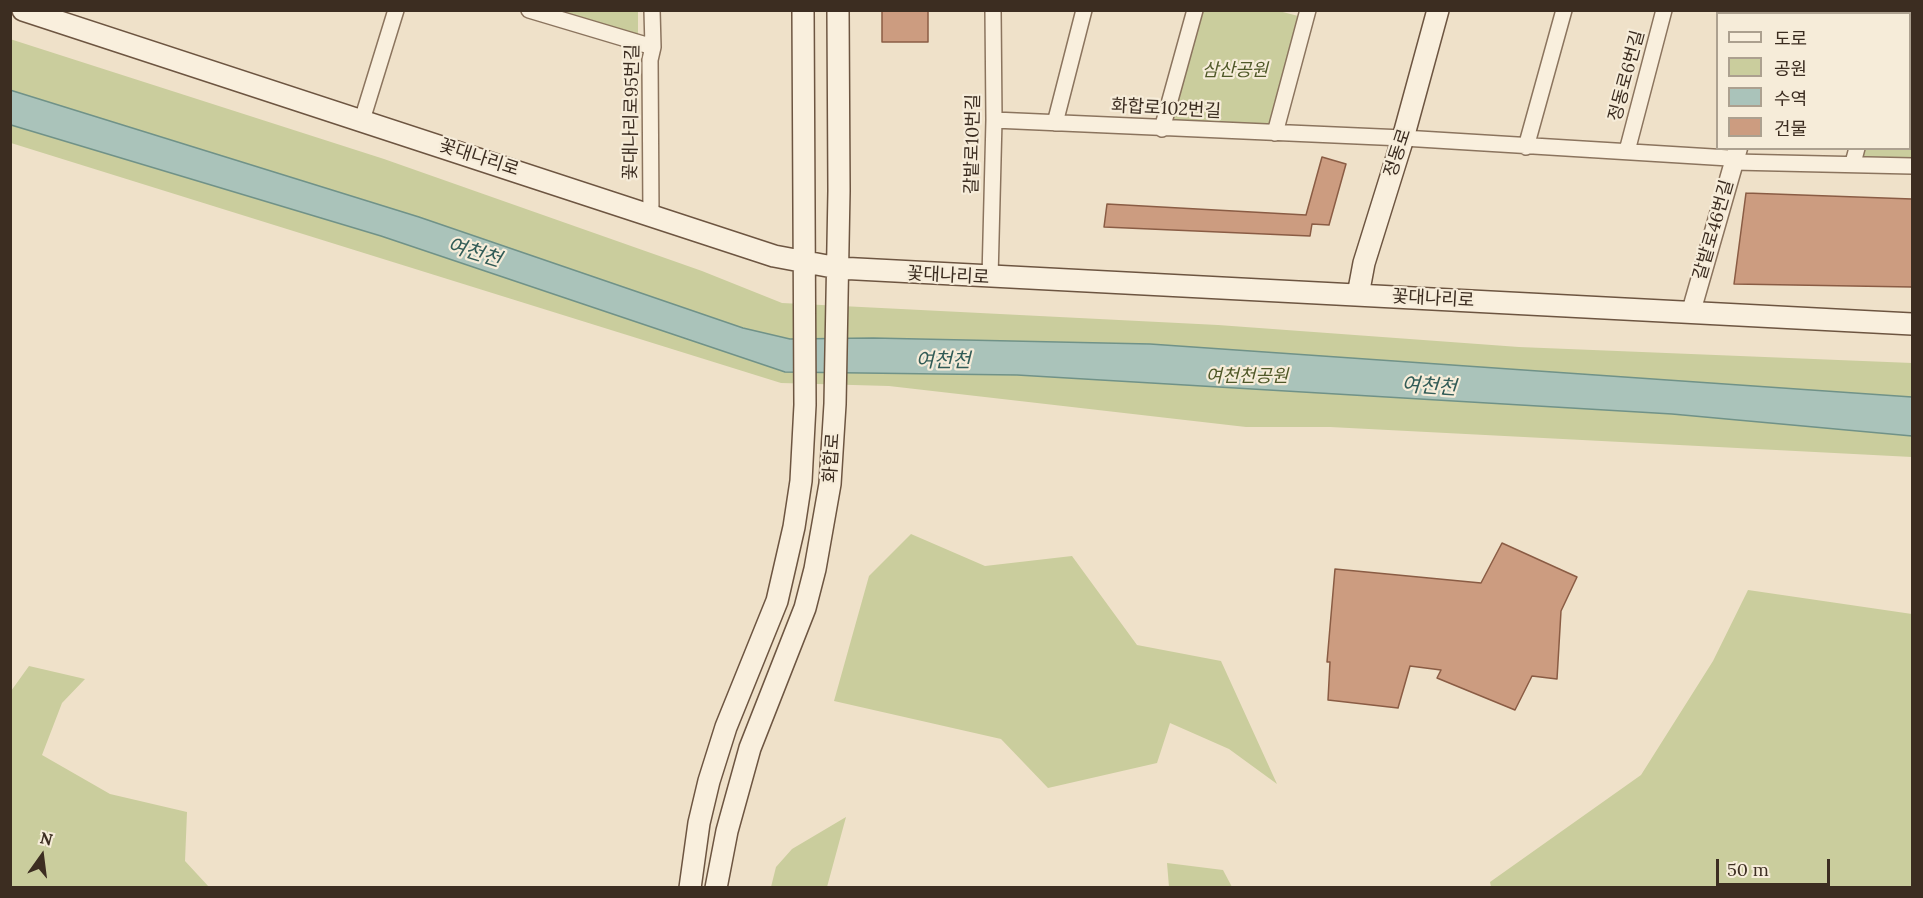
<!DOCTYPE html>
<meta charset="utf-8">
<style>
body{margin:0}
#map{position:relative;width:1923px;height:898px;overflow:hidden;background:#efe1c9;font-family:Lora,"Noto Sans KR",serif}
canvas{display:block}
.frame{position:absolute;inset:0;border:12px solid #3c2d21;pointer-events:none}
.legend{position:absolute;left:1716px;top:12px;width:195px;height:138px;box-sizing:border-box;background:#f6ecd9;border:2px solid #aca08f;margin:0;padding:8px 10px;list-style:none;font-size:18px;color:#3c2d21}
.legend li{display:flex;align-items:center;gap:12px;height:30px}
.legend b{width:30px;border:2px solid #aca08f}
.north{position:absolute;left:12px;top:826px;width:60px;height:60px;-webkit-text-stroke:4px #f6ecd9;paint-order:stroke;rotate:14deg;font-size:16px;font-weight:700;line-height:24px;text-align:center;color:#3c2d21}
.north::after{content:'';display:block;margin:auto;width:21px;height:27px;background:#3c2d21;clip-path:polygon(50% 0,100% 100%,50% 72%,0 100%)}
.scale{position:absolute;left:1716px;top:859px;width:114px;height:27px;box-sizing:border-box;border:3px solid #3c2d21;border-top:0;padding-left:8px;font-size:18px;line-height:21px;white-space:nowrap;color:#3c2d21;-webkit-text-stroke:4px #f6ecd9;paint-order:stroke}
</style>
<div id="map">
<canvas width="1923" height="898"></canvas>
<div class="frame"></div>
<ul class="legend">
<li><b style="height:8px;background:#f9efdd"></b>도로</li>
<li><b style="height:16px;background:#cacd9d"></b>공원</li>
<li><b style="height:16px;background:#aac3ba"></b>수역</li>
<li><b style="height:16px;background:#cc9c80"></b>건물</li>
</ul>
<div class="north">N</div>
<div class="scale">50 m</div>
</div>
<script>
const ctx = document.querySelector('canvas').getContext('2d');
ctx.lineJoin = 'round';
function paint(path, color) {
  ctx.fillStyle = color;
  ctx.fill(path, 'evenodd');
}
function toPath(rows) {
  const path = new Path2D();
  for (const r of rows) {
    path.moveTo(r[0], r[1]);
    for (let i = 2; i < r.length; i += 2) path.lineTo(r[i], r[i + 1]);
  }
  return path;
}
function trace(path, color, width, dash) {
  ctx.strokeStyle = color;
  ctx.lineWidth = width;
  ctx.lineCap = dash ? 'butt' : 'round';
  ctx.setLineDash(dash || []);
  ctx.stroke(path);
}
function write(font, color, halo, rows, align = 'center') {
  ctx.font = font + ' Lora,"Noto Sans KR",serif';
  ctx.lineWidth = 4.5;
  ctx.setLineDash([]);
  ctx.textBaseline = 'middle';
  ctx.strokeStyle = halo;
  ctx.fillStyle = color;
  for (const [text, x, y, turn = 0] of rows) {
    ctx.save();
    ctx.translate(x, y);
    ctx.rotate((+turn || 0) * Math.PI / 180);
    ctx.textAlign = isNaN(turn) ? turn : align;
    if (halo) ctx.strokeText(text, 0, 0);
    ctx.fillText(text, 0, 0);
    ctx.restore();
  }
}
const green = toPath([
 [529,11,638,11,638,42],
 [1201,11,1279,11,1302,17,1271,129,1169,124],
 [1893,11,1912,11,1912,166,1853,163,1857,149,1910,148,1910,14,1892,13],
 [10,39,384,159,702,271,782,303,1218,325,1519,347,1912,363,1912,457,1330,427,1246,427,889,386,781,383,11,143],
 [911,534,985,566,1072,556,1137,645,1221,661,1277,784,1229,749,1170,723,1157,763,1048,788,1001,739,834,701,869,576],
 [1748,590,1912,614,1912,887,1491,887,1490,882,1641,775,1713,661],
 [29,666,85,679,62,703,42,755,110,794,187,812,185,861,209,887,11,887,11,691],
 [846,817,827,887,771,887,776,867,792,849],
 [1167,863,1223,870,1232,887,1169,887]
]);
const water = toPath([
 [10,90,419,217,743,328,790,339,873,338,1150,344,1912,397,1912,436,1672,414,1017,375,785,372,381,236,11,125,10,90]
]);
const building = toPath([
 [882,10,928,10,928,42,882,42,882,10],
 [1322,157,1346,164,1329,225,1312,224,1310,236,1104,227,1107,204,1306,215,1322,157],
 [1746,193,1912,199,1912,287,1734,284,1746,193],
 [1502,543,1577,577,1561,611,1557,679,1532,676,1515,710,1437,678,1441,670,1410,666,1398,708,1328,700,1330,662,1327,662,1335,569,1481,583,1502,543]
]);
const minor = toPath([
 [529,10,653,47],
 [1892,14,1893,10],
 [362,120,396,10],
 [994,120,1403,138,1729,158,1734,162,1912,166],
 [1055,123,1084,10],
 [1162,129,1195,10],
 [1275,133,1308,10],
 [1526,147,1564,10],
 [1627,151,1664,10],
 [1853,163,1857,148],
 [651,215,650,60,653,47,652,10],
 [990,278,994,120,993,10]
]);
const tertiary = toPath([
 [1771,14,1771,10],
 [1691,312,1738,148]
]);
const secondary = toPath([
 [23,10,774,256,838,268,1912,324],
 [1358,295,1364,263,1403,138,1438,10],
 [690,888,699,823,709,781,726,727,777,601,794,527,801,481,805,405,803,10],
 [716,888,727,831,750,748,805,608,815,569,830,484,835,404,839,191,838,10]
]);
const parkNames = [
 ["삼산공원",1235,71],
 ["여천천공원",1247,377]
];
const streetNames = [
 ["정동로6번길",1627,76,-75],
 ["화합로102번길",1166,109,3],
 ["꽃대나리로95번길",632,112,-89],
 ["갈밭로10번길",973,144,-89],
 ["정동로",1398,153,-72],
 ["꽃대나리로",479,158,18],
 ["갈밭로46번길",1714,230,-74],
 ["꽃대나리로",948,276,3],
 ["꽃대나리로",1433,299,3],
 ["화합로",832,458,-86]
];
const waterNames = [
 ["여천천",474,253,17],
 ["여천천",943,361],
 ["여천천",1429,387,4]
];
paint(green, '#cacd9d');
paint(water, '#aac3ba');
trace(water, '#709288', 1.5);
paint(building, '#cc9c80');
trace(building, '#8a5c44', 1.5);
trace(minor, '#8b745e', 18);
trace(tertiary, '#8b745e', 21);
trace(secondary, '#6d5541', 24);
trace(minor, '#f9efdd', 15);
trace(tertiary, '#f9efdd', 18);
trace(secondary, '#f9efdd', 21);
write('italic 18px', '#4f5828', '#f6ecd9', parkNames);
write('18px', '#3c2d21', '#f6ecd9', streetNames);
write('italic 20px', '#315b56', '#f6ecd9', waterNames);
</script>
